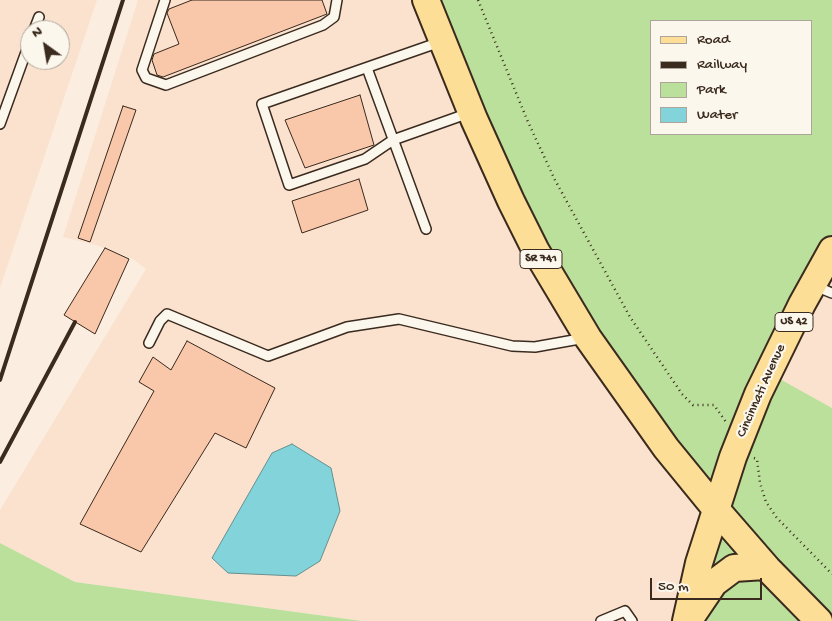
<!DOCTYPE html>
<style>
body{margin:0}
#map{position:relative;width:832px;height:621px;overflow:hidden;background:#fbeddf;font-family:"Gochi Hand",sans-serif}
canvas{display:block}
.legend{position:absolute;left:650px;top:20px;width:162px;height:115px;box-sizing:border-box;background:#fbf7ec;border:1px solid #aea59a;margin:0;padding:6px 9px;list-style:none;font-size:15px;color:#3b2a1e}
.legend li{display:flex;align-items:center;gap:10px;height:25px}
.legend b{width:25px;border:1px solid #aea59a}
.north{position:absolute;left:20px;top:20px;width:50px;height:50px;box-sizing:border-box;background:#fbf7ec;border:1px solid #aea59a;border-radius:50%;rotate:328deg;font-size:14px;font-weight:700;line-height:20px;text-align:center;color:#3b2a1e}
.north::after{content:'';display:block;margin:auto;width:18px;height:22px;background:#3b2a1e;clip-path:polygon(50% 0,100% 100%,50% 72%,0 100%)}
.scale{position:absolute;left:650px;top:578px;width:112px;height:22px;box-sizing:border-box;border:2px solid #3b2a1e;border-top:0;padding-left:6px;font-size:15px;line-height:18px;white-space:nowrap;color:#3b2a1e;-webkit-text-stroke:4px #fbf7ec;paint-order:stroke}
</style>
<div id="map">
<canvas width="832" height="621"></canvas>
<ul class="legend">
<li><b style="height:6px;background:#fdde96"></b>Road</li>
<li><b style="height:6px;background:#3b2a1e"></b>Railway</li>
<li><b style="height:14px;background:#bae09b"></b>Park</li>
<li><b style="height:14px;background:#83d4da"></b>Water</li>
</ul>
<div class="north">N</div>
<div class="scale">50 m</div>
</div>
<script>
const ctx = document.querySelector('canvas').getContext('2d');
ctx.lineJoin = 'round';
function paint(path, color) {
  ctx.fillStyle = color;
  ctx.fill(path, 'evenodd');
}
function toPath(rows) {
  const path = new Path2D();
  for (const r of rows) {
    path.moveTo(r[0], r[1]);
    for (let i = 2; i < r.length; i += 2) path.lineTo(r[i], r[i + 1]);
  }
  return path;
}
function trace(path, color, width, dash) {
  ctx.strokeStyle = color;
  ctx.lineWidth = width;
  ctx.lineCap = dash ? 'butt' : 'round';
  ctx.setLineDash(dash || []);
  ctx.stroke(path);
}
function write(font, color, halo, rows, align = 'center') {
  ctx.font = font + ' "Gochi Hand",sans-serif';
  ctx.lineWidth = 4.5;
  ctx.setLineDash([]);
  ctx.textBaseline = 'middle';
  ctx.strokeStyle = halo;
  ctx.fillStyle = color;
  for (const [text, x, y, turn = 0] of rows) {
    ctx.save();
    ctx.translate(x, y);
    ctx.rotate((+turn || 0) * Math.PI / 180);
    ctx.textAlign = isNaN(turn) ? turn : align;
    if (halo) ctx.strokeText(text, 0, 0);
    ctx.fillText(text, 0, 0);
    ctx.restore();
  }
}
const built = toPath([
 [0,0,97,0,0,288],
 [30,30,60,30,60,60,30,60],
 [138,0,426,0,715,508,688,621,362,621,75,582,0,543,0,510,146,269,133,259,96,245,63,237],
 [832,250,832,408,768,373]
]);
const green = toPath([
 [426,0,832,0,832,256,769,373,832,408,832,621,691,621,715,508,526,231],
 [651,21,811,21,811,134,651,134],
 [0,543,75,582,362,621,0,621]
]);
const water = toPath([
 [292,444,331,468,340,511,320,561,296,576,228,573,212,558,272,453,292,444]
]);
const building = toPath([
 [192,0,322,0,327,14,163,77,157,75,152,60,154,54,179,44,167,13,169,9,192,0],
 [360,95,374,145,305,168,285,120,360,95],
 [123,106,136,110,90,242,78,238,123,106],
 [359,179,368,210,302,233,292,201,359,179],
 [105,248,129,259,95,334,64,315,105,248],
 [187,341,275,388,246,448,215,433,141,552,80,524,154,391,139,382,153,357,171,370,187,341]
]);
const path = toPath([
 [478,0,528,122,555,180,630,317,682,394,693,405,714,405,726,422],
 [754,458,757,459,760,483,766,502,777,518,832,574]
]);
const lane = toPath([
 [165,0,142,70,146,78,166,85,323,25,334,17,337,0],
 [34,30,39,17],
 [440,42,262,104,289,185,365,159,393,140,469,113],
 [367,68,426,229],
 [0,124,30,41],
 [815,286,832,293],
 [149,343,160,321,167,314,268,356,347,327,399,319,512,346,535,347,585,338],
 [601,621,625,611,632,621]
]);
const primary = toPath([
 [426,0,474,119,511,201,536,251,588,338,666,448,715,508,768,569,819,621],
 [693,614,714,583,734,568,765,566],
 [686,621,699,563,733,457,758,394,802,304,832,250]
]);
const rail = toPath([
 [0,380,123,0],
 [0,462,75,322]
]);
const shields = [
 [541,259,42],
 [794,322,38]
];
const shieldNames = [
 ["SR 741",541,259],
 ["US 42",794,322]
];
const streetNames = [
 ["Cincinnati Avenue",762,391,-66]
];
paint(built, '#fae2cf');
paint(green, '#bae09b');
paint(water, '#83d4da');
trace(water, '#66908f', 1);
paint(building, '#f9c7a9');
trace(building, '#3b2a1e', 1);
trace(lane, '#3b2a1e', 12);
trace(primary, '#3b2a1e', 30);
trace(path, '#3b2a1e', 2.5, [1, 4]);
trace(lane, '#fbf7ec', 9);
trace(primary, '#fdde96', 26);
trace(rail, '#3b2a1e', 4);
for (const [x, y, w] of shields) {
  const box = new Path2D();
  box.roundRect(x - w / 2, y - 9.5, w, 19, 4);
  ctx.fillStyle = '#fbf7ec';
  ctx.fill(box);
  trace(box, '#3b2a1e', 1);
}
write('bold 12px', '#3b2a1e', null, shieldNames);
write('14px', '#3b2a1e', '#fbf7ec', streetNames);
</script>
